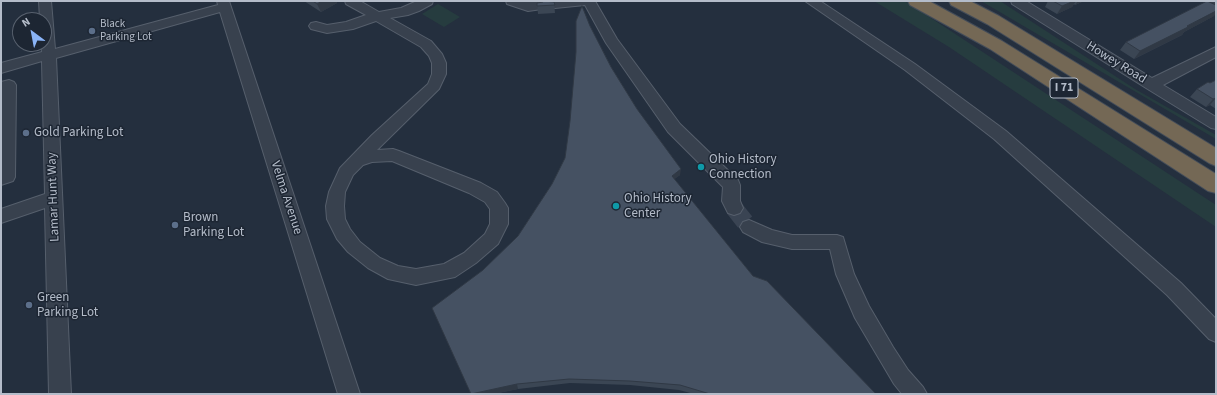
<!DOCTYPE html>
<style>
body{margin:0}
#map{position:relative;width:1217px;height:395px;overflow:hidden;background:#242f3e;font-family:"Source Sans 3",sans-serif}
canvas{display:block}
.frame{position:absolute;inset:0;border:2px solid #b4bcc9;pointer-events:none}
.north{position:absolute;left:12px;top:12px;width:40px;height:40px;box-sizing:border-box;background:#1d2633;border:1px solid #59626f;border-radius:50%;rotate:328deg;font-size:11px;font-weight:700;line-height:16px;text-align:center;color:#b4bcc9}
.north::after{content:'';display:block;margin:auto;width:14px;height:18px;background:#8ab4f8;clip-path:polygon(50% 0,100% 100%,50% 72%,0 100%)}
</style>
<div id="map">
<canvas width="1217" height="395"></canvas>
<div class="frame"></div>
<div class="north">N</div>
</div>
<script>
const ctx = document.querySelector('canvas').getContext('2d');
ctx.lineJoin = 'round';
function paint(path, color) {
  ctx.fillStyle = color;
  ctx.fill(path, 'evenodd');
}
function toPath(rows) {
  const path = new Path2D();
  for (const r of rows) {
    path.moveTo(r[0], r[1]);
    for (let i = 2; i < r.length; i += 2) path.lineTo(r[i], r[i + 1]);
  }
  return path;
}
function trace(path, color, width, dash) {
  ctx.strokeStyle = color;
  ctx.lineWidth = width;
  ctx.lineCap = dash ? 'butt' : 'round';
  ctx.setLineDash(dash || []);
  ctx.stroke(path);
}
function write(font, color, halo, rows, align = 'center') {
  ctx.font = font + ' "Source Sans 3",sans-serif';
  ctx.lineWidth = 3;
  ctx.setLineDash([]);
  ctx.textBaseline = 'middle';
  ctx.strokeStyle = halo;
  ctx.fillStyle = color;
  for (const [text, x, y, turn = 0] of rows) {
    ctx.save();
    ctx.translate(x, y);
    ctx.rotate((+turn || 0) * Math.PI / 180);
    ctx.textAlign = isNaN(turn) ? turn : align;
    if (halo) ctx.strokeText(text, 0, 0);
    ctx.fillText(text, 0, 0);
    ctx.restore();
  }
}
const green = toPath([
 [874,1,905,1,1216,205,1216,227,949,47],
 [981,1,1000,1,1135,89,1216,135,1216,139],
 [438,4,460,17,444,27,422,14]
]);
const minorTunnel = toPath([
 [734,208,749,227]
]);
const minor = toPath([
 [39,1,51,1,55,49,218,5,217,1,229,1,360,394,338,394,220,12,56,58,71,394,49,394,45,208,1,223,1,209,45,194,42,61,1,73,1,63,42,52,41,44,44,44,44,20,40,20,39,1],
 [345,1,360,1,379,12,401,8,417,1,433,1,432,4,419,11,408,15,390,18,431,41,442,54,446,63,446,74,439,89,377,150,393,149,399,151,481,183,497,192,505,203,508,208,508,224,498,244,476,263,455,277,416,285,388,279,368,268,348,252,337,239,327,219,326,206,329,192,340,168,372,135,428,84,432,74,432,63,429,56,421,47,376,21,353,29,327,33,311,29,309,26,311,23,316,22,327,25,346,22,366,15,346,4,345,1],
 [392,161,469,193,485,202,490,209,490,224,485,234,464,253,444,264,416,269,398,266,380,258,360,242,350,229,345,219,344,206,345,192,353,175,363,165,372,162,392,161],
 [506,1,537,2,542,3,544,6,542,9,528,11,507,4,506,1],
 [550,1,595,1,617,39,680,124,738,180,740,185,740,201,743,208,740,213,734,215,728,213,722,201,723,187,668,132,606,43,585,5,555,8,550,7,548,4,550,1],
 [805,1,820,1,915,64,1006,131,1181,283,1216,319,1216,342,1209,339,1167,295,994,139,905,70,805,1],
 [1011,1,1026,1,1152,78,1216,47,1216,57,1163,85,1216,117,1216,129,1211,128,1146,88,1012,4,1011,1],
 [1208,1,1216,1,1216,6,1209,4,1208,1],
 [9,80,14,82,16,85,15,177,13,181,1,185,1,82,9,80],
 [749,220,772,230,792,235,837,235,843,237,854,274,869,306,893,347,908,370,923,387,927,394,902,394,894,384,855,318,836,274,830,249,792,249,762,242,743,232,740,227,743,222,749,220]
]);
const highway = toPath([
 [908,1,929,1,1002,41,1216,174,1216,193,1208,191,990,49,910,5,908,1],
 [949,1,970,1,999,16,1216,148,1216,166,1209,163,987,24,951,5,949,1]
]);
const wall = toPath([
 [304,1,336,1,337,3,321,12],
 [539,1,554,2,555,13,538,14,537,3,543,2],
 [1048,1,1084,1,1075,5,1074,4,1072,7,1057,14,1045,7],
 [1214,16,1184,32,1182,35,1134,59,1120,50,1126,42],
 [590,26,611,67,637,109,680,175,674,179,753,276,876,394,694,394,679,390,630,385,570,383,518,389,493,394,471,394,483,270,518,236,552,184,565,158],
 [1216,80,1216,109,1210,105,1206,107,1190,97,1197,89]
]);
const shadedWall = toPath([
 [322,1,336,1,337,3,321,12,317,4],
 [1074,1,1076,1,1072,7,1057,14,1062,6],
 [1078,1,1084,1,1075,5],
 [1216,11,1216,14,1214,16,1184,32,1182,35,1134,59,1140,51],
 [1216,98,1210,105,1206,107,1213,99],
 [681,169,680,175,671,182,672,176],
 [517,384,518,389,493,394,472,394]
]);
const building = toPath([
 [313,1,322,1,317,4,313,1],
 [543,1,554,2,555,5,537,6,537,3,543,2,543,1],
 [1053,1,1074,1,1062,6,1053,1],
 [1207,1,1216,5,1216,11,1187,26,1188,27,1140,51,1126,42,1207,1],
 [582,6,590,26,611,67,637,109,681,169,672,176,753,276,767,281,876,394,710,394,680,385,630,381,569,379,517,384,471,394,432,308,483,270,518,236,552,184,565,158,570,121,576,52,576,21,582,6],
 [1216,80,1216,98,1213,99,1197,89,1208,82,1210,83,1216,80]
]);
const markers = [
 [92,31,4,"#5c6f8a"],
 [26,133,4,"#5c6f8a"],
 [701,167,4,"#0f9aa8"],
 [616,206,4,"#0f9aa8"],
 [175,225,4,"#5c6f8a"],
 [29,305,4,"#5c6f8a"]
];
const farPoinames = [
 ["Black",100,25],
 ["Parking Lot",100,38]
];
const shields = [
 [1064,88,28]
];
const shieldNames = [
 ["I 71",1064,88]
];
const streetNames = [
 ["Howey Road",1116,63,32],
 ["Lamar Hunt Way",54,197,-92],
 ["Velma Avenue",286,198,72]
];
const poiNames = [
 ["Gold Parking Lot",34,133],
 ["Ohio History",709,160],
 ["Connection",709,175],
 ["Ohio History",624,199],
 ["Center",624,214],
 ["Brown",183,218],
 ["Parking Lot",183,233],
 ["Green",37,298],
 ["Parking Lot",37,313]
];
paint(green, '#263c3f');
trace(minorTunnel, '#3a4453', 18, [18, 10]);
trace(minor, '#565f6c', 2);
trace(highway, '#434c59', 2);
paint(minor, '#38414e');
paint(highway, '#746855');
paint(wall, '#3b4654');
paint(shadedWall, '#303945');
paint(building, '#455162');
trace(building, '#303945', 1);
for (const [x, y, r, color] of markers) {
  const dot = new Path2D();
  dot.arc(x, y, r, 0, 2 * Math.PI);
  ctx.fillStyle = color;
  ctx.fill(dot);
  trace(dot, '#1d2633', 1.5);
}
write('11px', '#b4bcc9', '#1d2633', farPoinames, 'left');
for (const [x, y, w] of shields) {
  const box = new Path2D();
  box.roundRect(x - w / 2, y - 10, w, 20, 3);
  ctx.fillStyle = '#1d2633';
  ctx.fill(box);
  trace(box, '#b4bcc9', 1);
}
write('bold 12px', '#b4bcc9', null, shieldNames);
write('13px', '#b4bcc9', '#1d2633', streetNames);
write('13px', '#b4bcc9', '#1d2633', poiNames, 'left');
</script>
